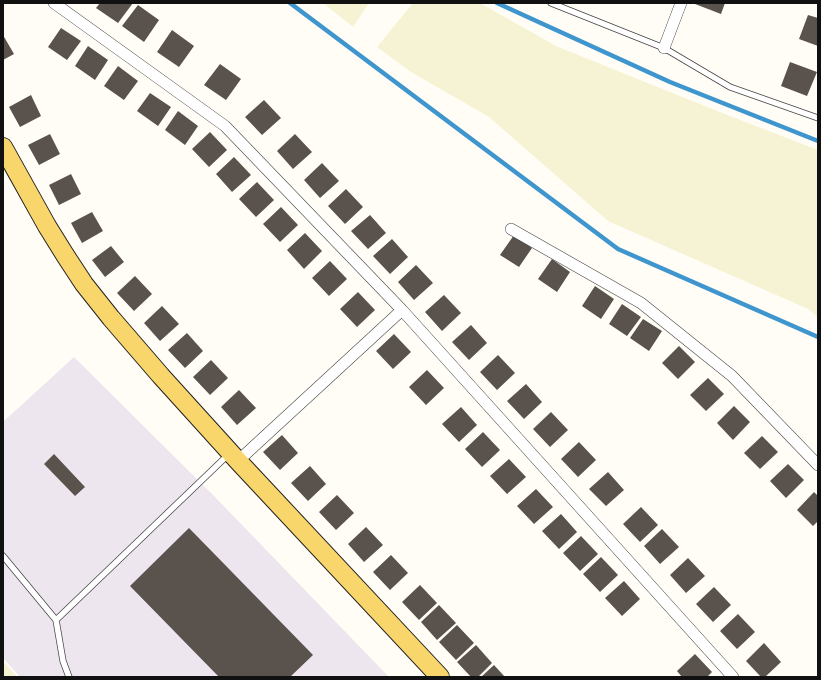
<!DOCTYPE html>
<style>
body{margin:0}
#map{position:relative;width:821px;height:680px;overflow:hidden;background:#fffdf5;font-family:"Roboto Serif",serif}
canvas{display:block}
.frame{position:absolute;inset:0;border:4px solid #111;pointer-events:none}
</style>
<div id="map">
<canvas width="821" height="680"></canvas>
<div class="frame"></div>
</div>
<script>
const ctx = document.querySelector('canvas').getContext('2d');
ctx.lineJoin = 'round';
function paint(path, color) {
  ctx.fillStyle = color;
  ctx.fill(path, 'evenodd');
}
function toPath(rows) {
  const path = new Path2D();
  for (const r of rows) {
    path.moveTo(r[0], r[1]);
    for (let i = 2; i < r.length; i += 2) path.lineTo(r[i], r[i + 1]);
  }
  return path;
}
function trace(path, color, width, dash) {
  ctx.strokeStyle = color;
  ctx.lineWidth = width;
  ctx.lineCap = dash ? 'butt' : 'round';
  ctx.setLineDash(dash || []);
  ctx.stroke(path);
}
const industrial = toPath([
 [74,357,215,497,389,677,20,677,3,658,3,422]
]);
const farmland = toPath([
 [323,3,369,3,353,27],
 [413,3,480,3,556,46,712,109,818,150,818,317,808,309,608,221,489,117,411,72,377,47],
 [3,661,18,677,3,677]
]);
const stream = toPath([
 [290,3,618,249,818,337],
 [497,3,670,82,818,141]
]);
const building = toPath([
 [100,3,133,3,118,23,96,8],
 [695,3,725,3,721,14,695,4],
 [138,5,159,20,144,42,122,26],
 [808,15,818,18,818,46,799,39],
 [61,28,81,41,67,60,48,47],
 [172,30,194,46,179,67,157,52],
 [3,35,14,54,3,60],
 [88,46,108,60,95,80,75,66],
 [790,62,817,72,807,96,781,86],
 [220,64,241,79,226,100,204,85],
 [118,66,138,81,124,100,104,86],
 [150,93,171,107,158,126,137,111],
 [31,95,41,116,20,127,9,107],
 [264,100,281,118,262,135,245,117],
 [178,111,198,126,185,145,165,130],
 [210,132,227,150,209,167,192,149],
 [50,134,60,154,39,165,28,145],
 [295,134,312,152,293,169,277,151],
 [234,157,251,175,232,192,216,174],
 [322,163,339,181,320,198,304,180],
 [71,174,81,194,59,205,49,185],
 [257,182,274,200,256,217,239,199],
 [346,189,363,207,345,224,328,206],
 [281,207,298,225,280,242,263,224],
 [92,212,103,231,82,243,71,223],
 [370,215,386,233,368,249,351,231],
 [305,233,322,251,304,269,287,250],
 [514,235,532,248,519,267,500,255],
 [392,239,408,257,390,274,373,256],
 [111,246,124,262,105,277,92,260],
 [552,259,570,272,557,292,538,279],
 [330,261,347,279,329,296,312,278],
 [416,265,433,283,414,300,398,282],
 [135,276,152,294,134,311,117,293],
 [595,286,614,299,601,319,582,306],
 [358,292,375,310,357,327,340,309],
 [444,295,461,313,442,331,425,312],
 [622,304,641,317,627,336,609,324],
 [162,306,179,324,160,341,144,323],
 [643,319,662,331,649,351,630,338],
 [471,325,487,343,469,360,452,342],
 [187,333,203,351,185,368,168,350],
 [394,334,411,352,393,369,376,351],
 [679,346,695,362,678,379,662,363],
 [498,355,515,373,497,390,480,372],
 [211,360,228,378,210,395,193,377],
 [427,370,444,388,426,405,409,387],
 [708,378,724,394,706,411,690,395],
 [526,384,542,402,524,419,507,401],
 [239,390,256,408,237,425,221,407],
 [734,406,750,422,733,440,717,423],
 [461,407,477,425,459,442,442,424],
 [551,412,568,430,550,447,533,429],
 [483,432,500,450,482,467,465,449],
 [282,435,298,453,280,470,263,452],
 [762,436,778,452,760,469,744,453],
 [579,442,596,460,578,477,561,459],
 [54,454,85,487,75,496,44,464],
 [509,459,526,477,507,494,490,476],
 [788,464,804,480,786,498,770,481],
 [310,466,326,484,308,501,291,483],
 [608,472,624,490,606,506,589,489],
 [536,489,553,507,534,524,517,506],
 [814,492,818,496,818,521,813,526,797,510],
 [337,495,354,513,336,530,319,512],
 [641,507,658,525,640,542,623,524],
 [561,514,577,532,559,549,542,531],
 [366,527,383,545,364,562,348,544],
 [189,528,313,655,290,677,219,677,130,586],
 [662,529,679,547,660,564,644,546],
 [581,536,598,554,580,571,563,553],
 [391,555,408,573,390,590,373,572],
 [601,557,618,575,600,592,583,574],
 [688,558,705,576,686,593,670,575],
 [624,581,640,599,622,616,605,598],
 [420,585,437,603,419,620,402,602],
 [714,587,731,605,713,622,696,604],
 [439,605,456,623,437,640,421,622],
 [738,614,755,632,737,649,720,631],
 [457,625,474,643,456,660,439,642],
 [764,643,781,662,765,677,761,677,746,661],
 [476,645,492,663,478,677,471,677,457,662],
 [695,654,712,672,707,677,682,677,677,671],
 [494,665,505,677,481,677]
]);
const service = toPath([
 [551,3,664,48,730,87,818,118],
 [3,556,56,620,63,661,69,677],
 [56,620,229,454]
]);
const minor = toPath([
 [54,3,225,126,402,310,733,677],
 [664,48,681,3],
 [511,229,641,303,732,376,818,465],
 [238,461,402,310]
]);
const primary = toPath([
 [3,147,47,226,65,255,84,284,111,318,161,376,238,461,440,677]
]);
paint(industrial, '#eee6ef');
paint(farmland, '#f6f3d4');
trace(stream, '#3f96cf', 4.5);
paint(building, '#5a524d');
trace(service, '#444', 7);
trace(minor, '#444', 12);
trace(primary, '#222', 20);
trace(service, '#fff', 5.5);
trace(minor, '#fff', 11);
trace(primary, '#f9d66b', 18);
</script>
